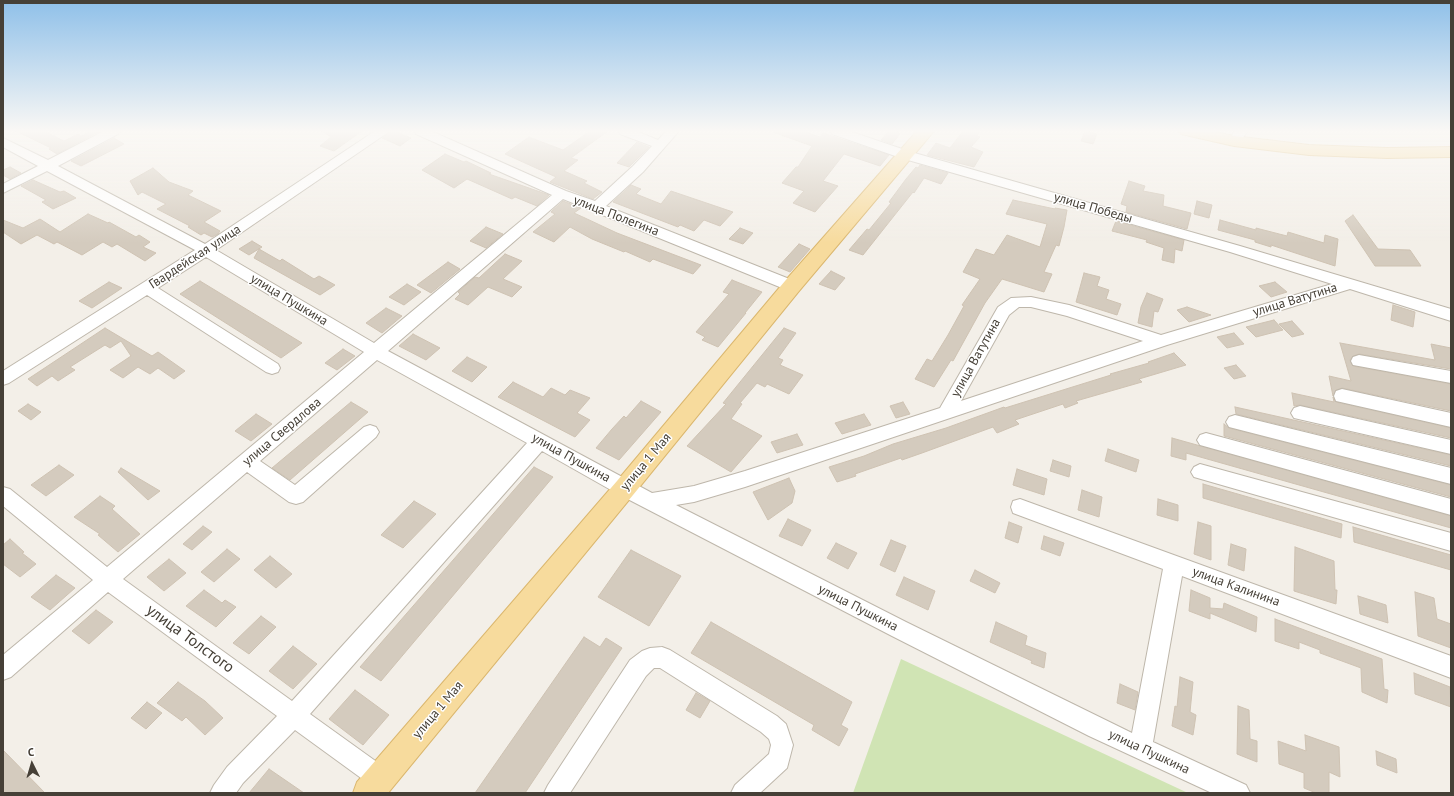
<!DOCTYPE html>
<meta charset="utf-8">
<style>
body{margin:0}
#map{position:relative;width:1454px;height:796px;overflow:hidden;background:#f3efe8;font-family:"PT Sans",sans-serif}
canvas{display:block}
.frame{position:absolute;inset:0;border:4px solid #464037;pointer-events:none}
.north{position:absolute;left:12px;top:744px;width:40px;height:40px;-webkit-text-stroke:3px #fff;paint-order:stroke;rotate:355deg;font-size:11px;font-weight:700;line-height:16px;text-align:center;color:#464037}
.north::after{content:'';display:block;margin:auto;width:14px;height:18px;background:#464037;clip-path:polygon(50% 0,100% 100%,50% 72%,0 100%)}
</style>
<div id="map">
<canvas width="1454" height="796"></canvas>
<div class="frame"></div>
<div class="north">С</div>
</div>
<script>
const ctx = document.querySelector('canvas').getContext('2d');
ctx.lineJoin = 'round';
function paint(path, color) {
  ctx.fillStyle = color;
  ctx.fill(path, 'evenodd');
}
function toPath(rows) {
  const path = new Path2D();
  for (const r of rows) {
    path.moveTo(r[0], r[1]);
    for (let i = 2; i < r.length; i += 2) path.lineTo(r[i], r[i + 1]);
  }
  return path;
}
function trace(path, color, width, dash) {
  ctx.strokeStyle = color;
  ctx.lineWidth = width;
  ctx.lineCap = dash ? 'butt' : 'round';
  ctx.setLineDash(dash || []);
  ctx.stroke(path);
}
function write(font, color, halo, rows, align = 'center') {
  ctx.font = font + ' "PT Sans",sans-serif';
  ctx.lineWidth = 3;
  ctx.setLineDash([]);
  ctx.textBaseline = 'middle';
  ctx.strokeStyle = halo;
  ctx.fillStyle = color;
  for (const [text, x, y, turn = 0] of rows) {
    ctx.save();
    ctx.translate(x, y);
    ctx.rotate((+turn || 0) * Math.PI / 180);
    ctx.textAlign = isNaN(turn) ? turn : align;
    if (halo) ctx.strokeText(text, 0, 0);
    ctx.fillText(text, 0, 0);
    ctx.restore();
  }
}
const green = toPath([
 [901,659,1188,793,853,793]
]);
const building = toPath([
 [16,131,44,131,64,141,78,134,82,136,90,131,100,131,57,154,49,149,51,148,16,131],
 [322,131,362,131,334,151,320,146,331,137,322,131],
 [391,131,394,131,411,138,400,146,382,138,391,131],
 [590,131,608,131,571,158,578,160,564,171,580,178,587,181,584,183,602,192,593,199,550,182,556,177,505,154,529,137,563,150,590,131],
 [775,131,803,131,820,137,823,133,889,155,880,166,844,154,823,181,838,186,815,212,793,203,804,191,782,183,796,167,798,167,812,146,775,133,775,131],
 [889,131,896,131,900,134,892,144,881,140,889,131],
 [963,131,980,131,977,136,980,137,971,147,983,152,974,167,927,155,936,143,950,148,963,131],
 [1085,131,1097,134,1093,144,1081,141,1085,131],
 [114,138,124,144,81,166,71,161,114,138],
 [637,142,649,147,629,167,617,163,637,142],
 [445,154,464,162,466,161,491,173,489,174,549,195,537,206,515,197,512,199,467,179,454,188,422,170,445,154],
 [920,165,948,173,941,184,924,178,914,193,913,192,863,255,849,250,867,229,869,230,891,203,889,202,906,179,916,167,918,168,920,165],
 [10,167,21,173,10,179,3,175,3,170,10,167],
 [153,168,169,182,193,191,188,195,221,211,204,222,220,231,218,234,212,237,204,233,201,235,188,227,190,226,157,209,166,204,142,192,138,195,130,181,153,168],
 [33,180,60,192,64,191,76,198,53,209,42,202,46,200,21,186,33,180],
 [1129,181,1145,186,1143,191,1164,195,1163,206,1191,213,1187,229,1126,212,1127,206,1121,204,1129,181],
 [631,185,641,189,636,194,661,204,671,191,733,212,720,226,704,220,694,231,680,225,678,227,613,202,631,185],
 [1013,200,1055,209,1055,208,1067,210,1064,227,1059,246,1056,245,1044,272,1052,274,1044,292,1002,279,985,303,953,361,951,360,934,387,915,379,927,359,932,361,948,335,964,306,962,305,980,279,963,272,976,249,994,255,1007,235,1040,247,1047,224,1006,214,1013,200],
 [563,201,581,208,574,213,585,218,617,233,701,265,693,274,653,259,650,262,625,251,624,252,592,239,570,227,554,242,533,232,555,214,551,212,563,201],
 [1197,201,1212,205,1209,218,1194,214,1197,201],
 [88,214,108,223,109,222,136,237,139,235,150,242,143,247,156,253,145,261,117,244,112,247,103,242,82,255,57,242,54,244,37,235,21,244,3,232,3,220,23,228,40,219,60,232,88,214],
 [1353,215,1378,249,1410,250,1421,266,1375,266,1345,221,1353,215],
 [1220,220,1256,230,1256,228,1287,236,1288,232,1324,243,1325,235,1338,239,1335,266,1271,245,1271,247,1255,242,1255,240,1218,230,1220,220],
 [1116,221,1184,240,1182,251,1175,249,1174,263,1162,260,1164,248,1146,242,1147,240,1112,231,1116,221],
 [486,227,503,234,486,248,470,241,486,227],
 [740,228,753,233,743,244,729,239,740,228],
 [252,241,262,247,249,255,239,249,252,241],
 [799,244,810,249,790,272,778,267,799,244],
 [259,249,280,261,282,259,314,279,319,276,335,285,320,295,254,258,259,249],
 [505,254,522,261,503,279,522,287,512,297,488,287,468,305,455,299,460,294,458,292,475,277,479,278,505,254],
 [448,262,460,269,431,293,417,285,448,262],
 [831,271,845,278,835,290,819,284,831,271],
 [1084,273,1100,277,1097,286,1109,290,1106,299,1121,304,1117,315,1076,302,1084,273],
 [732,280,762,292,745,313,746,313,718,347,702,340,705,337,696,332,729,294,723,292,732,280],
 [200,281,302,343,281,358,180,294,200,281],
 [109,282,122,288,92,308,79,301,109,282],
 [1275,282,1287,292,1271,297,1259,286,1275,282],
 [407,284,421,292,404,305,389,297,407,284],
 [1147,293,1163,299,1158,312,1154,311,1152,327,1138,323,1141,307,1147,293],
 [1393,305,1415,312,1413,327,1391,320,1393,305],
 [1187,307,1211,315,1189,322,1177,310,1187,307],
 [386,308,402,316,382,333,366,323,386,308],
 [1274,320,1283,330,1256,337,1246,327,1274,320],
 [1292,321,1304,334,1292,337,1279,324,1292,321],
 [105,328,152,356,158,352,185,371,174,379,158,368,150,374,138,367,123,378,110,370,131,356,121,341,110,348,105,345,70,367,75,370,58,381,52,376,37,386,28,379,105,328],
 [784,328,796,333,778,358,783,360,780,365,803,375,789,394,767,384,765,387,757,383,740,403,742,404,731,419,762,436,731,472,687,446,726,404,723,403,784,328],
 [1234,333,1244,344,1227,348,1217,337,1234,333],
 [413,334,440,348,426,360,399,346,413,334],
 [1340,343,1435,360,1431,344,1451,348,1451,369,1359,354,1353,356,1350,360,1353,366,1451,384,1451,411,1342,388,1336,390,1333,396,1329,376,1351,381,1340,343],
 [343,349,355,356,337,370,325,363,343,349],
 [1174,353,1186,365,1139,379,1142,382,1076,401,1078,403,1065,408,1063,404,1015,420,1019,424,997,433,993,427,922,453,902,460,901,458,855,474,856,476,837,482,829,467,864,456,893,444,946,428,1004,407,1005,408,1111,375,1110,374,1149,363,1148,362,1174,353],
 [467,357,487,367,472,382,452,371,467,357],
 [1236,365,1246,376,1234,379,1224,368,1236,365],
 [513,382,543,397,551,388,565,395,570,390,590,398,577,413,590,420,575,437,498,397,513,382],
 [1292,393,1334,402,1333,397,1336,402,1451,428,1451,438,1300,405,1294,406,1292,393],
 [641,401,661,412,619,460,596,448,612,429,624,416,626,418,641,401],
 [351,402,368,412,290,480,272,468,351,402],
 [903,402,910,414,896,418,890,406,903,402],
 [28,404,41,412,31,420,18,411,28,404],
 [1235,407,1451,455,1451,466,1236,414,1235,407],
 [256,414,272,424,251,441,235,431,256,414],
 [864,414,871,425,842,434,835,423,864,414],
 [1224,424,1229,428,1451,485,1451,497,1224,436,1224,424],
 [797,434,803,445,777,453,771,442,797,434],
 [1172,438,1451,516,1451,528,1186,453,1186,460,1171,456,1172,438],
 [1108,449,1139,460,1136,472,1105,461,1108,449],
 [1053,460,1071,466,1069,477,1050,471,1053,460],
 [59,465,74,475,46,496,31,485,59,465],
 [534,467,553,477,381,681,360,667,534,467],
 [121,468,160,491,148,500,118,472,121,468],
 [1017,469,1047,479,1044,495,1013,485,1017,469],
 [789,478,795,491,792,503,768,520,753,492,789,478],
 [1203,484,1342,524,1341,538,1203,498,1203,484],
 [1082,490,1102,497,1099,517,1078,510,1082,490],
 [100,496,115,506,112,509,140,534,118,552,98,535,100,534,74,517,100,496],
 [1158,499,1178,505,1178,521,1157,515,1158,499],
 [414,501,436,514,403,548,381,535,414,501],
 [788,519,811,530,802,546,779,536,788,519],
 [1009,522,1022,527,1018,543,1005,538,1009,522],
 [1198,522,1211,526,1211,560,1194,554,1198,522],
 [203,526,212,532,192,550,183,544,203,526],
 [1353,527,1451,555,1451,570,1354,542,1353,527],
 [1044,536,1064,543,1060,556,1041,549,1044,536],
 [10,539,24,552,22,553,36,564,20,577,3,564,3,545,10,539],
 [891,540,906,546,895,572,880,565,891,540],
 [836,543,857,553,848,569,827,558,836,543],
 [1231,544,1246,549,1244,571,1228,565,1231,544],
 [1295,547,1334,561,1335,590,1337,590,1336,604,1294,591,1295,547],
 [227,549,240,559,214,582,201,572,227,549],
 [631,550,681,576,649,626,598,597,631,550],
 [270,556,292,574,276,588,254,570,270,556],
 [169,559,186,573,164,591,147,577,169,559],
 [975,570,1000,583,995,593,970,581,975,570],
 [56,575,75,588,50,610,31,597,56,575],
 [904,577,935,591,928,610,896,595,904,577],
 [204,590,222,603,225,600,236,607,216,627,186,606,204,590],
 [1191,590,1210,598,1210,608,1223,609,1224,603,1257,617,1256,632,1210,613,1210,619,1189,611,1191,590],
 [1415,592,1434,598,1437,619,1451,624,1451,648,1418,636,1415,592],
 [1358,596,1386,605,1388,623,1360,614,1358,596],
 [96,610,113,622,89,644,72,631,96,610],
 [261,616,276,627,249,654,233,643,261,616],
 [1275,619,1382,659,1384,689,1388,690,1387,703,1362,692,1361,668,1320,653,1320,650,1299,642,1299,649,1275,641,1275,619],
 [711,622,852,702,841,725,848,729,839,746,812,730,814,725,691,653,711,622],
 [996,622,1027,636,1025,645,1046,653,1044,668,1031,663,1032,661,990,642,996,622],
 [584,637,600,647,606,638,622,648,525,793,475,793,584,637],
 [293,646,317,664,293,689,269,671,293,646],
 [1414,673,1450,687,1451,707,1415,694,1414,673],
 [1180,677,1193,682,1190,712,1196,715,1193,735,1172,726,1175,706,1177,707,1180,677],
 [178,682,205,701,223,718,205,735,186,717,182,721,157,703,178,682],
 [1120,684,1138,692,1135,710,1117,703,1120,684],
 [355,690,389,715,363,745,329,719,355,690],
 [696,693,710,701,700,718,686,710,696,693],
 [147,702,162,713,146,729,131,718,147,702],
 [1238,706,1249,710,1250,739,1257,741,1257,762,1237,754,1238,706],
 [1305,735,1339,747,1340,777,1329,772,1329,793,1316,793,1304,788,1304,773,1279,764,1278,741,1306,751,1305,735],
 [3,750,45,793,3,793,3,750],
 [1376,751,1396,759,1397,773,1377,765,1376,751],
 [269,769,304,793,249,793,269,769]
]);
const minor = toPath([
 [104,131,120,131,118,134,58,166,205,244,375,131,390,131,216,250,374,343,552,195,416,134,414,131,431,131,566,191,595,201,633,166,652,146,620,134,618,131,636,131,658,140,666,131,679,131,643,172,606,206,797,282,800,286,797,290,792,291,787,290,563,199,388,351,652,493,694,486,745,471,940,408,998,307,1011,298,1031,297,1069,305,1161,335,1332,284,1230,252,901,158,832,134,830,131,849,131,911,152,1240,246,1451,309,1451,321,1350,289,1167,345,745,487,694,502,676,505,906,622,1132,733,1163,569,1013,513,1011,507,1013,501,1020,499,1451,656,1451,678,1182,576,1153,742,1246,785,1250,793,1212,793,1089,736,892,636,618,494,542,451,310,714,388,770,392,778,388,786,380,790,372,786,295,730,243,783,236,793,210,793,214,785,227,767,277,716,108,592,11,677,3,680,3,655,93,580,3,506,3,487,10,489,107,567,364,352,206,257,158,288,278,364,280,368,278,372,272,374,266,372,147,295,9,383,3,385,3,371,195,250,47,171,3,193,3,184,38,166,3,147,3,138,48,160,104,131],
 [1019,307,1031,307,1067,316,1143,341,961,401,1009,315,1019,307],
 [377,360,527,443,292,701,123,579,247,472,289,502,296,504,303,502,376,437,379,432,376,427,370,425,364,427,295,485,260,461,377,360],
 [1235,131,1248,131,1238,144,1230,144,1228,141,1235,131],
 [1359,355,1451,371,1451,383,1353,365,1351,361,1353,357,1359,355],
 [1342,389,1451,413,1451,427,1336,401,1334,396,1336,391,1342,389],
 [1300,406,1451,440,1451,454,1294,418,1291,413,1294,408,1300,406],
 [1235,415,1451,468,1451,484,1229,427,1226,422,1229,417,1235,415],
 [1206,433,1451,499,1451,515,1200,445,1197,440,1200,435,1206,433],
 [1200,464,1451,533,1451,551,1194,477,1191,472,1194,467,1200,464],
 [662,647,670,650,777,716,786,724,793,745,787,768,760,793,731,793,735,785,769,754,771,745,769,739,761,732,660,668,654,668,646,676,570,793,544,793,548,785,630,660,642,651,650,648,662,647]
]);
const major = toPath([
 [917,131,934,131,799,291,633,495,388,793,353,793,357,782,617,481,785,281,917,131],
 [1179,131,1211,131,1234,136,1309,145,1387,148,1451,147,1451,157,1387,158,1309,155,1234,146,1181,134,1179,131]
]);
const streetNames = [
 ["улица Победы",1093,208,16],
 ["улица Полегина",616,216,21],
 ["Гвардейская улица",195,257,-33],
 ["улица Пушкина",289,300,31],
 ["улица Ватутина",1295,300,-17],
 ["улица Ватутина",976,358,-61],
 ["улица Свердлова",282,432,-40],
 ["улица Пушкина",571,458,29],
 ["улица 1 Мая",646,462,-50],
 ["улица Калинина",1236,587,20],
 ["улица Пушкина",858,608,27],
 ["улица 1 Мая",438,710,-50],
 ["улица Пушкина",1149,752,25]
];
const nearStreetnames = [
 ["улица Толстого",190,639,36]
];
paint(green, '#d0e4b4');
paint(building, '#d4cbbe');
trace(building, '#cec2b2', 1);
trace(minor, '#beb7ab', 2);
trace(major, '#dbb76e', 2);
paint(minor, '#fff');
paint(major, '#f7db9d');
const sky = ctx.createLinearGradient(0, 0, 0, 243);
sky.addColorStop(0, '#8fc0e9');
sky.addColorStop(0.54, '#faf8f5');
sky.addColorStop(1, '#faf8f500');
ctx.fillStyle = sky;
ctx.fillRect(0, 0, 1454, 243);
write('13px', '#464037', '#fff', streetNames);
write('16px', '#464037', '#fff', nearStreetnames);
</script>
